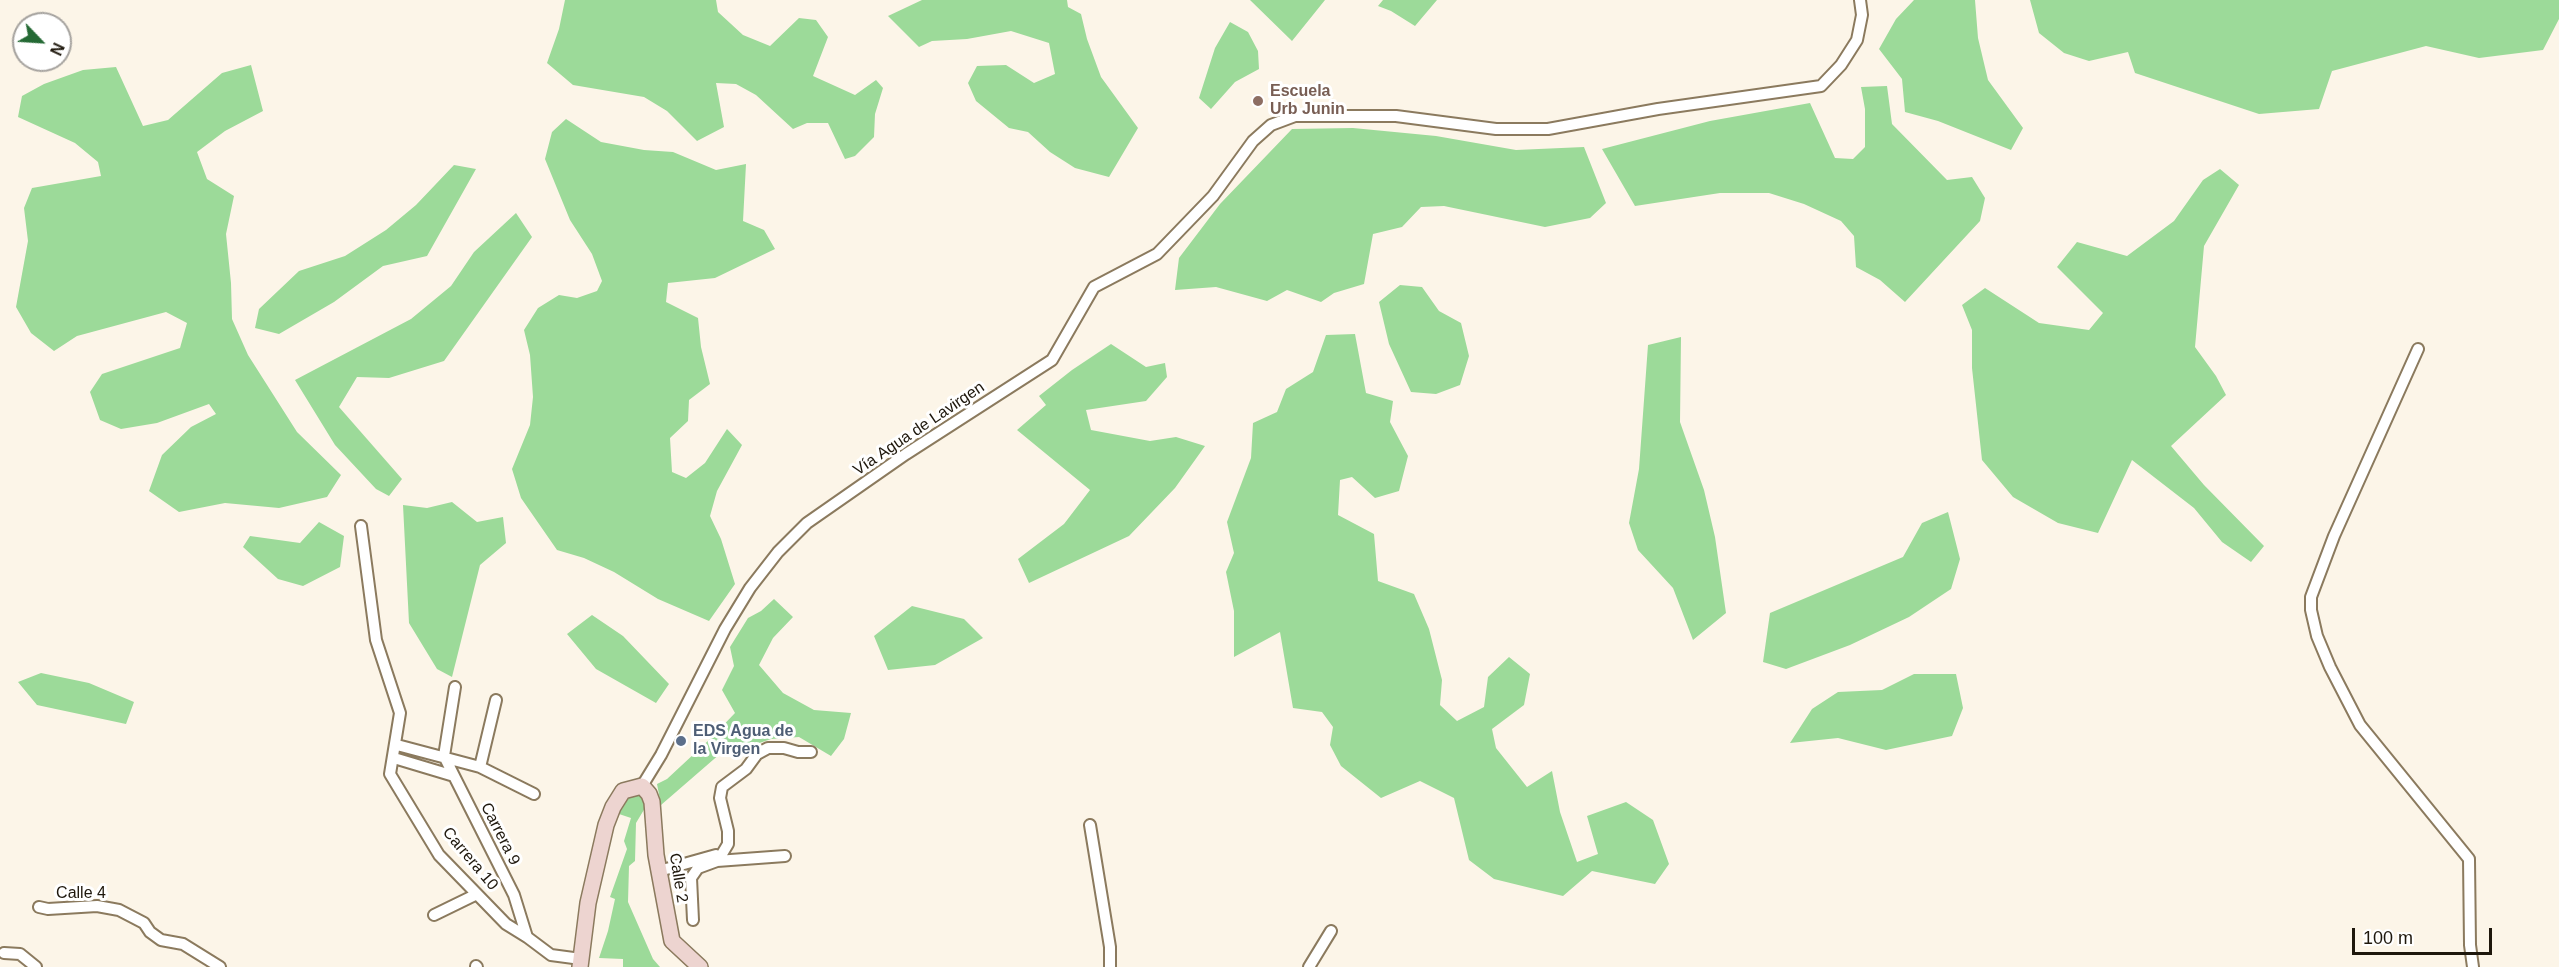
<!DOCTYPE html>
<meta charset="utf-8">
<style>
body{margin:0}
#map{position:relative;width:2559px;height:967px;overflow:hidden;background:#fcf5e8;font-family:Arial,sans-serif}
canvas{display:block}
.north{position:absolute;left:12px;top:12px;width:60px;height:60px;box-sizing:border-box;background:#fff;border:2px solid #a5a29e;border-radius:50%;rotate:115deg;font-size:16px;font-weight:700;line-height:24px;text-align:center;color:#1e170c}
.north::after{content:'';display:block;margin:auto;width:21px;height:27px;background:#246934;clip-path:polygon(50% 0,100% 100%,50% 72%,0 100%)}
.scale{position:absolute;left:2352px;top:928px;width:140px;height:27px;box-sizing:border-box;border:3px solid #1e170c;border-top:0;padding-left:8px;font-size:18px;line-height:21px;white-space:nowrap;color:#1e170c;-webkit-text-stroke:4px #fff;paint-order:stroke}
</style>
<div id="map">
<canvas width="2559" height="967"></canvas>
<div class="north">N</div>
<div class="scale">100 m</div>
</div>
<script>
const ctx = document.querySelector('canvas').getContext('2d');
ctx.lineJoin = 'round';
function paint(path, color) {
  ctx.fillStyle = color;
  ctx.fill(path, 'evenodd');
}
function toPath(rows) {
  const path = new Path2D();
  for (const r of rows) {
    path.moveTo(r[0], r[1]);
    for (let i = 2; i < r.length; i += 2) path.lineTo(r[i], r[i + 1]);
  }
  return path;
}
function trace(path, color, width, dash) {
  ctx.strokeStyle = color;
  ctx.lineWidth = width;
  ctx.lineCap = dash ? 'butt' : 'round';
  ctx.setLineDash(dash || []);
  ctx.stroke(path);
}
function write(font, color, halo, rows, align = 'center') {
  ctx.font = font + ' Arial,sans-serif';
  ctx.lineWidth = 6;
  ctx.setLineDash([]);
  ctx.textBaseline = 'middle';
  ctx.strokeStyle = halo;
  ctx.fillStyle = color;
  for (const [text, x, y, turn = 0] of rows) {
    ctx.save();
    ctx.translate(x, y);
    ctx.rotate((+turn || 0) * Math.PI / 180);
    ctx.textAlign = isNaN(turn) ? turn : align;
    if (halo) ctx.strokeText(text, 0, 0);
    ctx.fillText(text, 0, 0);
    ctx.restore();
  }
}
const forest = toPath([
 [565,0,716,0,718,12,743,35,770,46,799,18,816,20,828,37,813,76,855,95,876,80,883,88,875,114,874,137,855,156,845,159,828,123,807,123,793,129,756,95,736,84,716,83,724,127,697,141,667,111,644,97,573,85,547,63,559,29],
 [922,0,1067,0,1068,7,1081,14,1087,39,1101,77,1138,128,1109,177,1075,168,1050,152,1028,132,1009,128,976,101,968,83,977,66,1006,65,1034,83,1055,74,1049,43,1011,31,967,39,932,41,919,47,888,16],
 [1250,0,1325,0,1292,41],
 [1383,0,1437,0,1415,26,1391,11,1378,6],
 [1914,0,1975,0,1978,38,1988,80,2023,128,2011,150,1938,121,1905,112,1902,79,1879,49,1896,19],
 [2030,0,2559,0,2559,19,2543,50,2479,58,2426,46,2332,71,2319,109,2259,114,2135,73,2128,52,2089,61,2064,53,2039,33],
 [1230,22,1248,32,1258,51,1259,69,1235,82,1211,109,1199,98,1215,48],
 [251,65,263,111,225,131,197,152,207,179,234,196,226,234,231,283,232,319,248,355,297,432,341,475,327,497,279,508,225,503,179,512,149,491,162,455,191,427,216,414,209,404,157,423,121,429,100,420,90,392,102,374,180,348,187,323,166,312,77,336,54,351,31,333,16,307,28,241,24,208,32,188,101,176,98,162,75,143,18,117,22,96,44,84,83,70,116,67,143,126,168,120,222,73],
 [1887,86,1892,124,1947,180,1972,177,1985,198,1980,221,1905,302,1880,280,1856,267,1854,236,1841,221,1804,204,1769,193,1720,193,1635,206,1602,149,1710,121,1810,103,1835,158,1853,159,1865,147,1865,109,1861,87],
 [566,119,601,142,644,150,673,152,716,170,746,164,743,221,764,230,775,249,715,278,668,283,666,302,698,318,701,347,710,384,689,400,688,421,670,438,672,472,686,478,705,463,727,429,742,445,717,491,710,516,721,539,735,584,709,621,658,599,614,572,584,558,557,550,521,498,512,469,530,425,533,397,530,355,524,330,538,308,559,295,577,298,597,291,602,281,592,254,570,220,545,159,552,132],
 [1353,128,1436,136,1516,150,1584,147,1606,203,1590,218,1545,227,1444,206,1421,207,1402,227,1373,234,1364,284,1334,293,1321,302,1287,290,1267,301,1216,287,1175,290,1179,258,1220,204,1292,129],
 [454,165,476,169,427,256,383,266,334,302,279,334,255,328,259,309,299,271,345,256,386,230,416,205],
 [2220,169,2239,185,2204,246,2195,347,2216,376,2226,395,2171,446,2204,485,2264,546,2251,562,2222,542,2194,508,2132,460,2098,533,2058,523,2013,497,1982,460,1972,368,1972,330,1962,305,1985,288,2039,323,2089,330,2103,313,2057,267,2077,242,2127,256,2174,221,2203,180],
 [516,213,532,237,444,361,389,378,357,377,339,407,402,479,389,496,376,489,335,445,295,380,411,319,451,286,474,252],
 [1400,285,1422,287,1439,311,1461,323,1469,356,1460,385,1436,394,1411,392,1389,344,1379,302],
 [1355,334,1366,393,1393,401,1390,422,1408,456,1399,491,1375,498,1352,477,1340,480,1338,515,1374,534,1378,581,1414,594,1429,629,1442,680,1440,705,1457,721,1484,707,1488,677,1509,657,1530,674,1524,705,1492,729,1496,748,1527,787,1552,771,1560,812,1577,862,1598,854,1587,816,1626,802,1653,820,1669,864,1655,884,1592,871,1563,896,1494,879,1469,860,1454,798,1420,781,1381,798,1341,766,1330,745,1333,727,1322,712,1293,708,1280,632,1234,657,1234,611,1226,572,1234,553,1227,522,1251,458,1253,423,1277,412,1286,389,1313,372,1326,335],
 [1681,337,1680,422,1704,490,1715,537,1726,613,1693,640,1673,588,1638,550,1629,523,1639,469,1648,345],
 [1111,344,1146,367,1165,363,1167,377,1146,401,1086,410,1091,430,1150,441,1176,437,1205,446,1175,488,1129,536,1029,583,1018,559,1064,524,1090,490,1017,430,1046,405,1039,396,1072,370],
 [452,502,477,522,503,517,506,543,480,565,452,677,437,669,409,623,403,505,427,508],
 [1948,512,1960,559,1951,589,1909,617,1850,645,1786,669,1763,662,1770,613,1903,557,1922,523],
 [319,522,344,536,340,567,303,586,278,579,243,547,250,536,300,543],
 [774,599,793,617,773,638,759,665,783,693,814,710,851,713,844,739,831,756,799,737,771,739,742,749,721,753,661,805,657,784,667,779,710,739,735,713,722,690,734,666,730,647,748,618,761,611],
 [912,606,964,619,983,638,935,665,888,670,874,636],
 [592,615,623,636,669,684,656,703,596,669,567,634],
 [41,673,89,683,134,702,126,724,37,705,18,682],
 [1914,674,1956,674,1963,708,1952,736,1886,750,1838,738,1790,743,1812,709,1838,692,1882,690],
 [637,792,644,796,645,808,636,823,635,861,629,866,628,902,653,959,660,967,623,967,623,959,599,958,608,931,615,899,610,897,627,849,624,841,631,818,619,814,628,799]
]);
const street = toPath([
 [2418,349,2334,536,2311,597,2311,610,2317,636,2330,667,2360,725,2469,859,2470,945,2473,967],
 [361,526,376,640,400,713,390,774,439,855,506,924,527,937],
 [455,687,444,756,514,895,527,937,551,955,581,959],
 [397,745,480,767,534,794],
 [394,758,454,776],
 [480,767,496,700],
 [642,786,661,755,725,629,750,588,778,552,807,523,906,454,1052,360,1094,287,1157,254,1213,196,1253,141,1271,125,1295,116,1396,116,1496,129,1548,129,1658,109,1821,86,1841,65,1857,40,1862,15,1860,0],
 [1090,825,1110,947,1110,967],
 [722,854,728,844,728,831,720,798,722,787,746,769,757,754,768,748,784,748,798,752,811,752],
 [659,871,716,855],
 [39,907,48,909,97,906,119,910,144,923,150,932,161,940,183,944,220,967],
 [434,915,475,895],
 [693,920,691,878,698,868,717,861,785,856],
 [4,953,20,954,36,967],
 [476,966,477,967],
 [1309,967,1331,931]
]);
const secondary = toPath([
 [580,967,588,903,606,825,613,807,623,791,642,786,649,794,652,802,656,855,672,941,700,967]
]);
const markers = [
 [1258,101,6,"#8d6e63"],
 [681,741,6,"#5c6f8a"]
];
const educationNames = [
 ["Escuela",1270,92],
 ["Urb Junin",1270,110]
];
const streetNames = [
 ["Vía Agua de Lavirgen",919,429,-34],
 ["Carrera 9",500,834,63],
 ["Carrera 10",470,859,50],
 ["Calle 2",678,878,81],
 ["Calle 4",81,894]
];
const serviceNames = [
 ["EDS Agua de",693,732],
 ["la Virgen",693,750]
];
paint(forest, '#9cda99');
trace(street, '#8b7a5e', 14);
trace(secondary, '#8b7a5e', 18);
trace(street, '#fff', 10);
trace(secondary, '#edd4d0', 15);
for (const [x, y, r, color] of markers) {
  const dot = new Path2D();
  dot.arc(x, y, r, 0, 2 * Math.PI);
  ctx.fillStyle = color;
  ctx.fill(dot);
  trace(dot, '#fff', 2);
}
write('bold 16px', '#785e54', '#fff', educationNames, 'left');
write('16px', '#1e170c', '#fff', streetNames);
write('bold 16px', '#4e5e75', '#fff', serviceNames, 'left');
</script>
